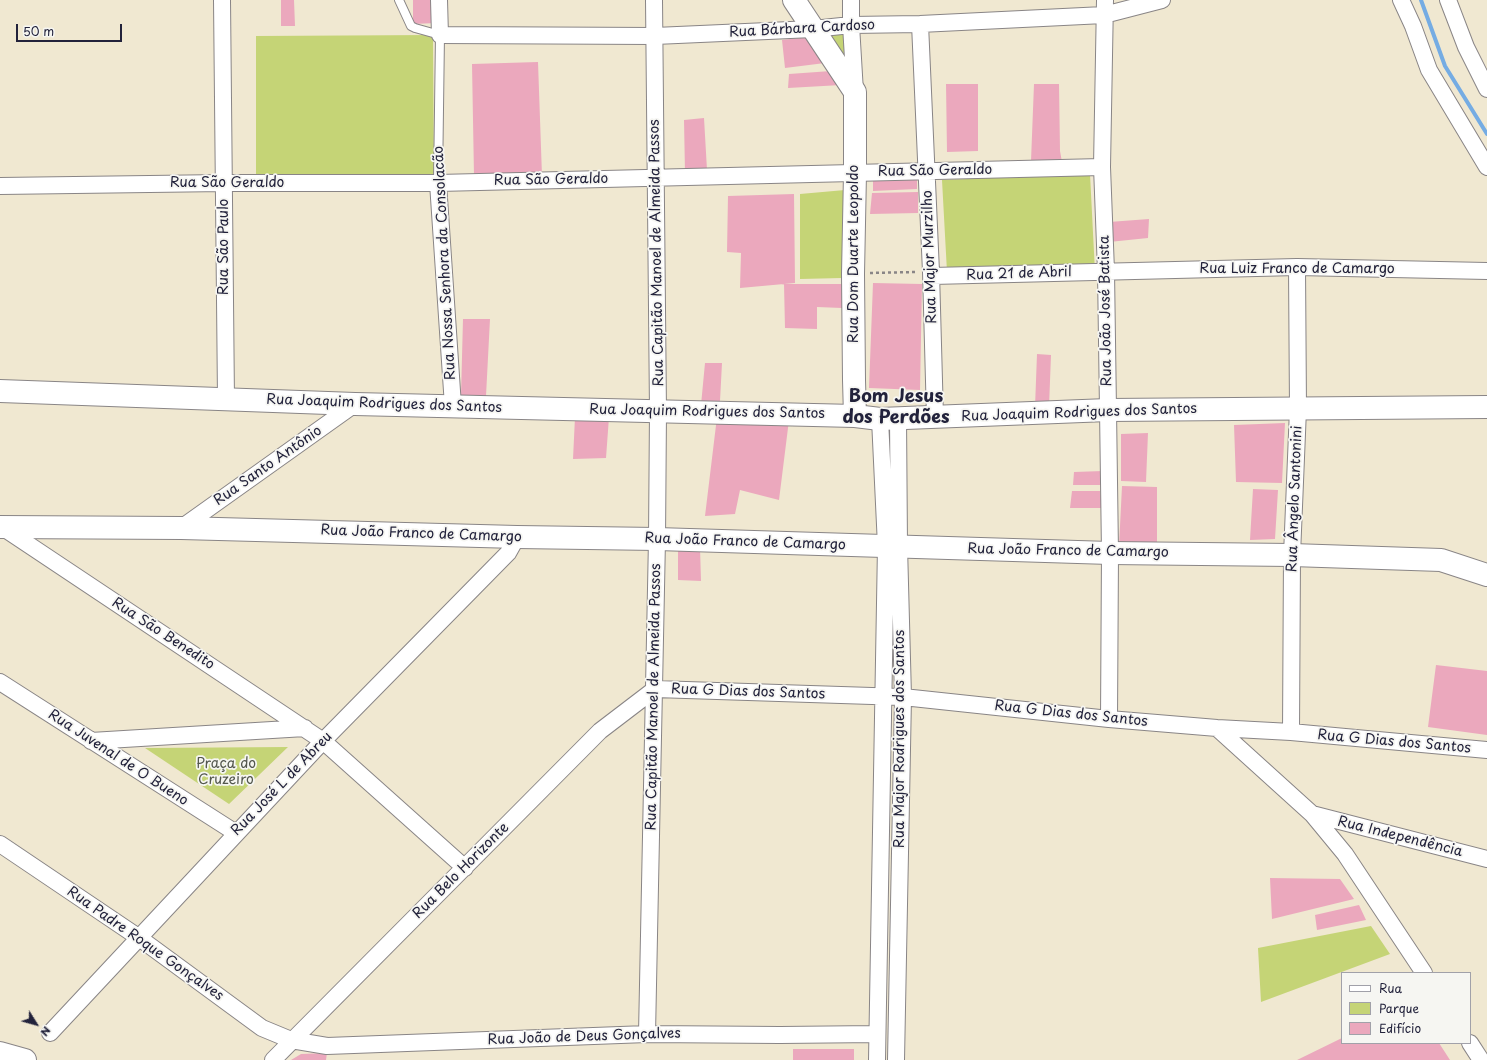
<!DOCTYPE html>
<meta charset="utf-8">
<style>
body{margin:0}
#map{position:relative;width:1487px;height:1060px;overflow:hidden;background:#f0e8d1;font-family:"Playpen Sans",sans-serif}
canvas{display:block}
.legend{position:absolute;left:1341px;top:972px;width:130px;height:72px;box-sizing:border-box;background:#f6f6f2;border:1px solid #a1a1a9;margin:0;padding:5px 7px;list-style:none;font-size:12px;color:#22223b}
.legend li{display:flex;align-items:center;gap:8px;height:20px}
.legend b{width:20px;border:1px solid #a1a1a9}
.north{position:absolute;left:16px;top:1004px;width:40px;height:40px;-webkit-text-stroke:3px #f6f6f2;paint-order:stroke;rotate:127deg;font-size:11px;font-weight:700;line-height:16px;text-align:center;color:#22223b}
.north::after{content:'';display:block;margin:auto;width:14px;height:18px;background:#22223b;clip-path:polygon(50% 0,100% 100%,50% 72%,0 100%)}
.scale{position:absolute;left:16px;top:24px;width:106px;height:18px;box-sizing:border-box;border:2px solid #22223b;border-top:0;padding-left:5px;font-size:12px;line-height:14px;white-space:nowrap;color:#22223b;-webkit-text-stroke:3px #f6f6f2;paint-order:stroke}
</style>
<div id="map">
<canvas width="1487" height="1060"></canvas>
<ul class="legend">
<li><b style="height:5px;background:#fff"></b>Rua</li>
<li><b style="height:11px;background:#c5d476"></b>Parque</li>
<li><b style="height:11px;background:#eba8bd"></b>Edifício</li>
</ul>
<div class="north">N</div>
<div class="scale">50 m</div>
</div>
<script>
const ctx = document.querySelector('canvas').getContext('2d');
ctx.lineJoin = 'round';
function paint(path, color) {
  ctx.fillStyle = color;
  ctx.fill(path, 'evenodd');
}
function toPath(rows) {
  const path = new Path2D();
  for (const r of rows) {
    path.moveTo(r[0], r[1]);
    for (let i = 2; i < r.length; i += 2) path.lineTo(r[i], r[i + 1]);
  }
  return path;
}
function trace(path, color, width, dash) {
  ctx.strokeStyle = color;
  ctx.lineWidth = width;
  ctx.lineCap = dash ? 'butt' : 'round';
  ctx.setLineDash(dash || []);
  ctx.stroke(path);
}
function write(font, color, halo, rows, align = 'center') {
  ctx.font = font + ' "Playpen Sans",sans-serif';
  ctx.lineWidth = 3.5;
  ctx.setLineDash([]);
  ctx.textBaseline = 'middle';
  ctx.strokeStyle = halo;
  ctx.fillStyle = color;
  for (const [text, x, y, turn = 0] of rows) {
    ctx.save();
    ctx.translate(x, y);
    ctx.rotate((+turn || 0) * Math.PI / 180);
    ctx.textAlign = isNaN(turn) ? turn : align;
    if (halo) ctx.strokeText(text, 0, 0);
    ctx.fillText(text, 0, 0);
    ctx.restore();
  }
}
const green = toPath([
 [844,34,846,63,826,35],
 [433,35,434,177,256,175,256,36],
 [1090,174,1095,272,947,272,942,180],
 [845,190,842,278,800,279,800,194],
 [288,747,229,804,145,748],
 [1371,926,1390,954,1261,1002,1258,948]
]);
const stream = toPath([
 [1421,0,1445,66,1487,134]
]);
const building = toPath([
 [281,0,294,0,295,26,281,26],
 [413,0,435,0,436,23,413,24],
 [809,37,825,63,785,68,782,40],
 [538,62,542,176,474,176,472,64],
 [831,71,841,85,788,88,789,74],
 [946,84,978,84,978,151,947,152],
 [1034,84,1059,84,1060,151,1062,162,1031,161],
 [704,118,707,170,685,173,684,120],
 [873,179,917,179,917,189,873,191],
 [918,192,918,213,870,214,872,193],
 [794,194,795,283,740,288,741,253,727,252,728,196],
 [1149,219,1148,238,1109,242,1109,222],
 [873,283,922,284,920,390,869,388],
 [784,284,842,284,842,308,817,307,817,329,785,328],
 [463,319,490,319,486,396,461,395],
 [1037,354,1051,355,1049,407,1035,407],
 [705,363,722,363,720,401,701,405],
 [575,417,609,417,606,458,573,459],
 [717,417,789,420,779,500,740,490,735,514,705,516],
 [1285,423,1282,483,1236,482,1234,425],
 [1148,433,1146,482,1121,481,1121,434],
 [1103,471,1101,485,1073,485,1074,472],
 [1122,486,1157,487,1157,547,1119,546],
 [1253,489,1278,490,1275,539,1250,540],
 [1072,491,1100,491,1102,508,1070,508],
 [678,546,700,547,701,581,678,580],
 [1436,665,1487,671,1487,735,1428,727],
 [1270,878,1340,879,1354,899,1272,919],
 [1359,905,1366,920,1317,930,1315,915],
 [1342,1038,1342,1043,1439,1043,1450,1060,1297,1060],
 [793,1049,854,1049,854,1060,793,1060],
 [327,1053,326,1060,291,1060,301,1054]
]);
const path = toPath([
 [870,273,917,272]
]);
const lane = toPath([
 [399,0,411,26,415,28,440,35,438,183]
]);
const street = toPath([
 [222,0,226,399],
 [439,0,440,35,655,36,813,29,851,25,920,24,1104,15,1162,0],
 [851,0,851,25,855,92],
 [1105,0,1102,167,1106,271,1108,410,1110,553,1109,719],
 [1401,0,1413,26,1429,70,1487,167],
 [1448,0,1466,47,1487,89],
 [920,24,931,272,935,417],
 [438,183,453,406],
 [0,186,224,183,438,183,1102,167],
 [932,276,1297,267,1487,271],
 [2,527,323,741,465,868],
 [181,528,355,404],
 [0,682,236,833],
 [655,689,903,697,1109,719,1217,728,1291,732,1487,750],
 [1217,728,1312,814,1345,854,1424,973],
 [1291,732,1292,555,1298,409,1297,267],
 [91,741,305,728],
 [1312,814,1487,859],
 [0,844,138,937,262,1028,291,1040,327,1046,647,1034,780,1035,877,1034],
 [50,1033,323,741,508,553,517,537],
 [647,1034,657,539,658,411,654,0],
 [1470,1043,1481,1060],
 [273,1060,600,731,655,689],
 [877,1060,886,546,880,419],
 [896,1060,903,697,899,546,898,418]
]);
const secondary = toPath([
 [794,0,855,92,855,173,853,274,854,380,855,416],
 [0,391,355,404,855,416,880,419,1108,410,1487,407],
 [0,527,181,528,517,537,657,539,1110,553,1292,555,1441,560,1487,575],
 [0,1053,25,1060]
]);
const streetNames = [
 ["Rua Bárbara Cardoso",802,29,-3],
 ["Rua São Geraldo",935,171,-1],
 ["Rua São Geraldo",551,180,-1],
 ["Rua São Geraldo",227,183],
 ["Rua São Paulo",224,247,-90],
 ["Rua Capitão Manoel de Almeida Passos",657,253,-91],
 ["Rua Dom Duarte Leopoldo",854,254,-90],
 ["Rua Major Murzilho",930,257,-92],
 ["Rua Nossa Senhora da Consolacão",445,263,-93],
 ["Rua Luiz Franco de Camargo",1297,269],
 ["Rua 21 de Abril",1019,274,-2],
 ["Rua João José Batista",1106,311,-91],
 ["Rua Joaquim Rodrigues dos Santos",384,404,2],
 ["Rua Joaquim Rodrigues dos Santos",707,412,1],
 ["Rua Joaquim Rodrigues dos Santos",1079,413,-2],
 ["Rua Santo Antônio",268,466,-35],
 ["Rua Ângelo Santonini",1295,499,-88],
 ["Rua João Franco de Camargo",421,534,2],
 ["Rua João Franco de Camargo",745,542,2],
 ["Rua João Franco de Camargo",1068,551,1],
 ["Rua São Benedito",163,634,33],
 ["Rua G Dias dos Santos",748,692,2],
 ["Rua Capitão Manoel de Almeida Passos",654,697,-89],
 ["Rua G Dias dos Santos",1071,714,6],
 ["Rua Major Rodrigues dos Santos",900,739,-90],
 ["Rua G Dias dos Santos",1394,742,5],
 ["Rua Juvenal de O Bueno",118,758,33],
 ["Rua José L de Abreu",282,784,-46],
 ["Rua Independência",1400,837,14],
 ["Rua Belo Horizonte",461,871,-45],
 ["Rua Padre Roque Gonçalves",145,944,35],
 ["Rua João de Deus Gonçalves",584,1037,-2]
];
const parkNames = [
 ["Praça do",226,764],
 ["Cruzeiro",226,780]
];
const districtNames = [
 ["Bom Jesus",896,397],
 ["dos Perdões",896,418]
];
paint(green, '#c5d476');
trace(stream, '#75ace3', 4);
paint(building, '#eba8bd');
trace(lane, '#898586', 10);
trace(street, '#898586', 18);
trace(secondary, '#898586', 24);
trace(path, '#898586', 2.5, [3, 3]);
trace(lane, '#fff', 8);
trace(street, '#fff', 16);
trace(secondary, '#fff', 22);
write('14px', '#22223b', '#f6f6f2', streetNames);
write('14px', '#53574d', '#f6f6f2', parkNames);
write('bold 18px', '#22223b', '#f6f6f2', districtNames);
</script>
